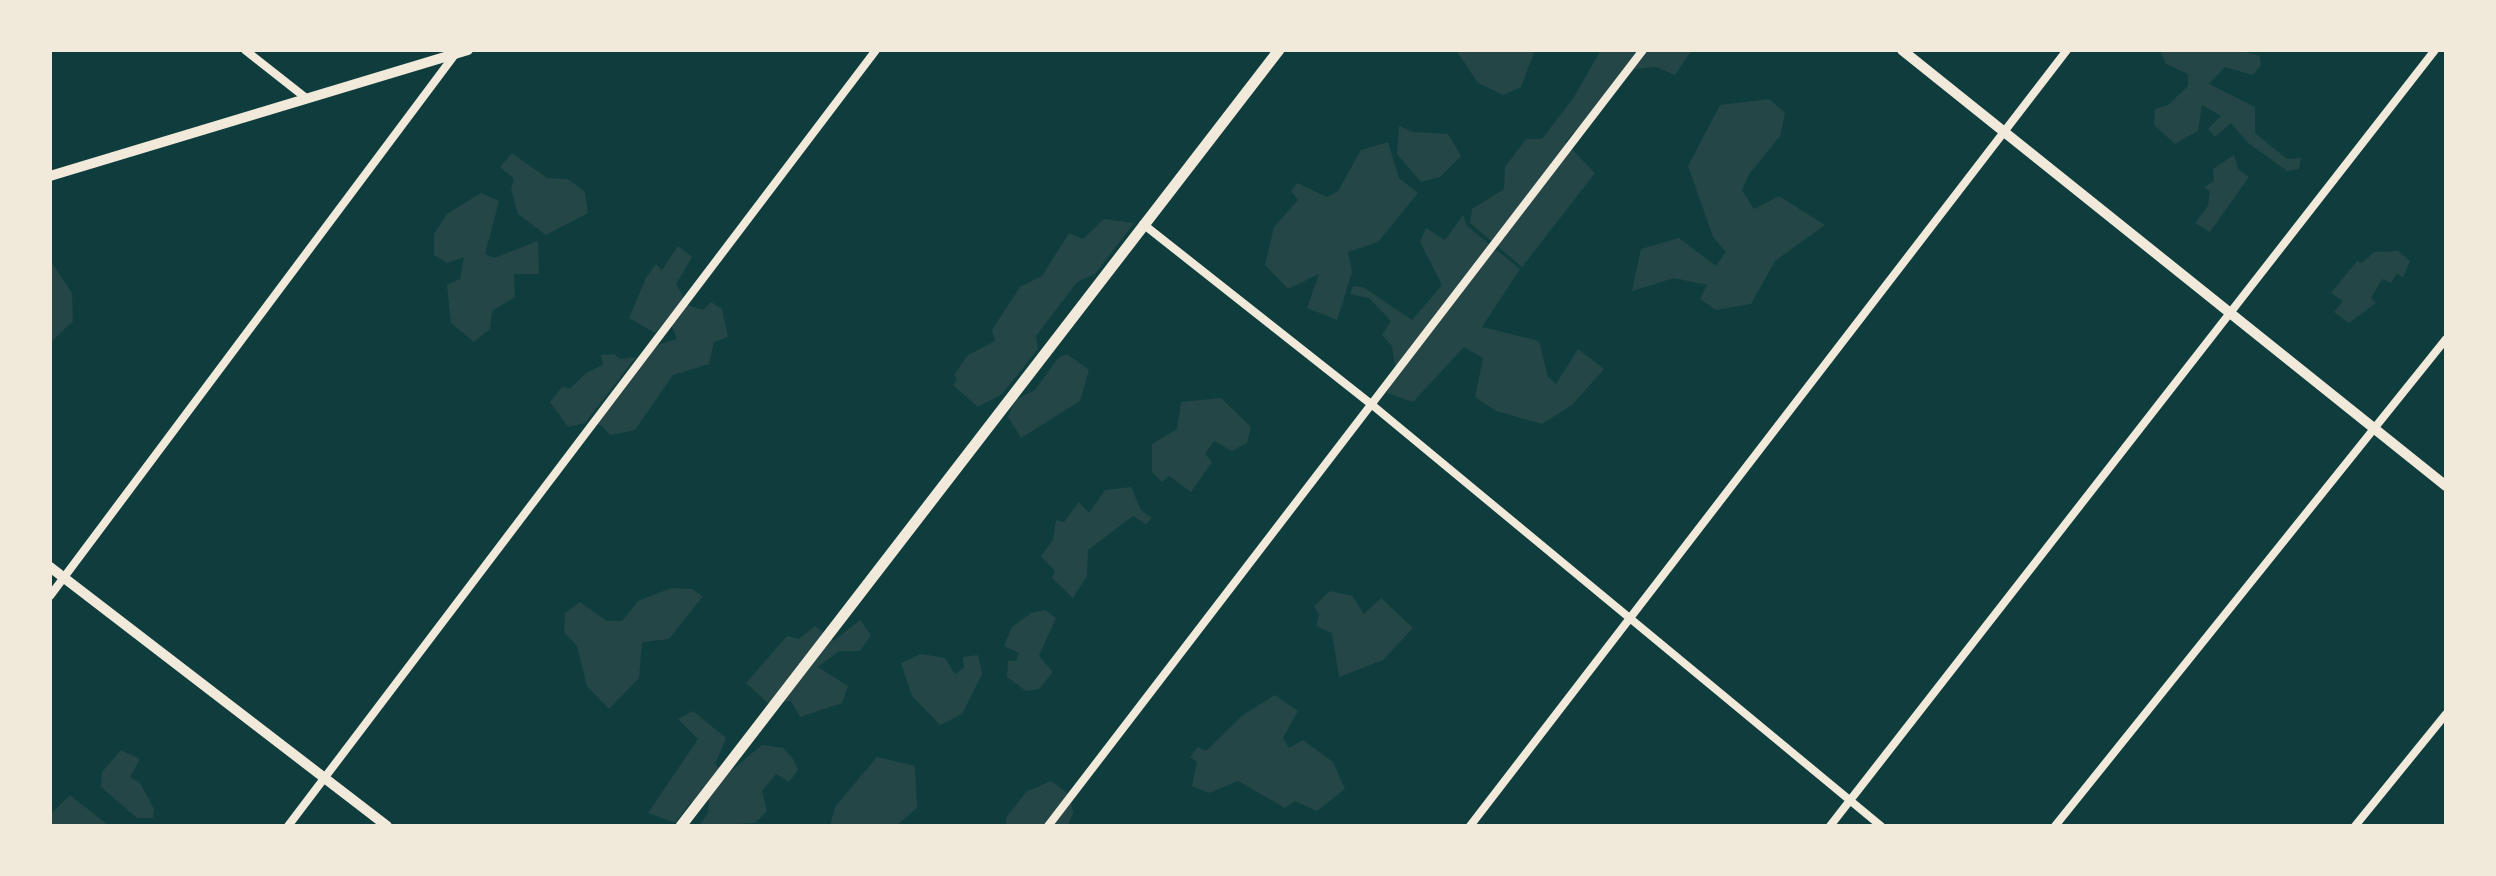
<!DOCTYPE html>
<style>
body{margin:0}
#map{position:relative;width:2496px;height:876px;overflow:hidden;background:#0f3d3e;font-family:"Nunito Sans",sans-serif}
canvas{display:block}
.frame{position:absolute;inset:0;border:52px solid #f1e9da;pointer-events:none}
</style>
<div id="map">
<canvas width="2496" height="876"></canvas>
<div class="frame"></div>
</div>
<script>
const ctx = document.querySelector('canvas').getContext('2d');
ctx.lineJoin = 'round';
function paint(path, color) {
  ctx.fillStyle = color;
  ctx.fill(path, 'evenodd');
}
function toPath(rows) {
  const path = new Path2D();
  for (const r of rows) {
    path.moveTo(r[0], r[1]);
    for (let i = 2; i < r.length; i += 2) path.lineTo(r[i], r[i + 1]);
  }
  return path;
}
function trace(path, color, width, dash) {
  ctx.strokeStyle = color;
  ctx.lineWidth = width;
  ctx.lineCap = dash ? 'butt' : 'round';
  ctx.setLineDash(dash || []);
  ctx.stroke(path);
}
const green = toPath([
 [1456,50,1535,50,1521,87,1503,95,1478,83],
 [1601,50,1692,50,1675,75,1656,67,1635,69,1565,142,1595,173,1522,267,1470,223,1472,209,1504,189,1505,167,1526,139,1542,139,1574,97],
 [2160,50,2238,50,2260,56,2261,65,2253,75,2225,67,2209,84,2255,107,2255,133,2287,159,2301,158,2299,169,2287,171,2247,142,2231,123,2215,137,2208,129,2221,116,2202,105,2198,131,2175,144,2154,125,2155,109,2168,105,2188,86,2188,74,2166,64],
 [1769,99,1785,113,1780,136,1750,173,1742,190,1754,209,1779,196,1825,225,1775,261,1751,304,1716,310,1700,299,1707,285,1674,278,1632,291,1641,249,1679,238,1716,266,1726,252,1713,237,1688,166,1720,105],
 [1399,126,1413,132,1448,134,1461,156,1440,177,1421,182,1397,154],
 [1388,142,1399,178,1418,193,1378,242,1348,252,1352,272,1337,320,1307,308,1319,274,1288,289,1265,265,1274,227,1298,200,1291,191,1297,183,1327,197,1338,191,1361,150],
 [512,153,547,178,568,179,585,192,588,213,546,235,518,214,511,189,514,179,500,167],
 [2234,155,2238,169,2249,177,2210,232,2195,223,2208,206,2210,192,2204,187,2214,181,2213,169],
 [481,193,499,201,485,254,494,258,538,241,539,274,514,274,515,297,492,311,490,329,474,342,451,323,447,285,460,279,464,257,447,263,434,255,434,234,447,214],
 [1463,215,1467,226,1520,269,1482,327,1539,341,1548,377,1556,384,1578,349,1604,369,1572,405,1542,424,1496,411,1475,397,1483,358,1464,347,1413,402,1387,393,1396,373,1392,346,1382,335,1391,321,1369,298,1350,294,1353,286,1363,287,1412,320,1442,285,1420,242,1426,228,1445,240],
 [1104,219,1134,223,1095,274,1077,282,1036,336,1038,349,1002,394,978,407,953,385,957,379,954,375,968,355,995,341,992,330,1020,287,1042,276,1069,233,1083,239],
 [678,246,692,257,676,284,684,298,655,333,629,318,646,278,656,264,662,270],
 [2398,251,2410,261,2403,278,2397,273,2391,283,2382,279,2371,298,2376,303,2349,323,2334,312,2343,301,2331,293,2357,261,2362,263,2374,252],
 [52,263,72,293,73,321,50,343],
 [711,302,722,309,728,337,714,342,709,364,673,375,635,430,610,435,602,426,590,422,657,345,677,339,669,319,681,303,703,310],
 [614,354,620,359,636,357,585,423,568,427,550,402,563,386,570,389,586,373,603,365,601,355],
 [1067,354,1089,370,1080,401,1021,438,1008,417,1015,400,1035,390,1058,358],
 [1221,398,1251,427,1247,443,1232,451,1214,441,1205,454,1212,462,1191,492,1169,476,1162,482,1152,472,1152,444,1177,429,1181,402],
 [1131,487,1141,510,1152,518,1146,524,1133,516,1088,550,1087,576,1073,598,1052,578,1055,571,1041,556,1053,540,1056,520,1064,522,1079,502,1089,513,1105,490],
 [671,588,692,589,703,596,669,639,642,642,639,678,609,709,587,686,577,646,564,632,565,613,580,602,607,621,622,621,638,601],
 [1330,591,1352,596,1364,614,1381,598,1413,628,1383,660,1339,677,1332,633,1316,626,1319,615,1314,606],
 [1045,610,1056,618,1039,656,1053,672,1039,689,1026,691,1007,677,1008,661,1016,661,1019,653,1004,646,1012,627,1031,613],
 [860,620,871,635,860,651,839,651,818,667,848,686,842,703,800,717,791,701,768,703,746,683,787,636,799,639,815,626,834,641],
 [921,654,945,658,955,674,964,668,963,657,978,655,982,674,962,714,940,725,912,696,901,663],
 [1275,695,1298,711,1283,738,1289,748,1303,740,1333,762,1345,789,1317,811,1295,801,1285,808,1238,781,1209,793,1192,786,1197,762,1190,757,1198,747,1206,751,1243,715],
 [693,711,726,738,715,764,726,775,762,745,783,748,793,759,798,770,789,782,776,774,762,791,767,811,755,823,699,826,708,813,709,800,691,802,675,823,648,813,698,739,678,719],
 [121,750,140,759,130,777,140,783,154,809,153,818,137,818,101,787,102,772],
 [877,757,915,766,917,808,896,826,830,826,835,807],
 [1051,781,1070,795,1073,813,1068,826,1006,826,1006,818,1026,792],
 [70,795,109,826,50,826,50,815]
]);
const minor = toPath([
 [245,50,306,98],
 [1143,224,1371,404,1881,826],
 [50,596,456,53],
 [288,826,876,50],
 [1048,826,1643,50],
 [1470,826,2067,50],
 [1830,826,2435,50],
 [2055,826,2446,339],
 [2355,826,2446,714]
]);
const tertiary = toPath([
 [1902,50,2446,486],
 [50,176,468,50],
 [50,567,387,826]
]);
const secondary = toPath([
 [681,826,1279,50]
]);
paint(green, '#244646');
trace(minor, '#f1e9da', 8);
trace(tertiary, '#f1e9da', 10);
trace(secondary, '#f1e9da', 11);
</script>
